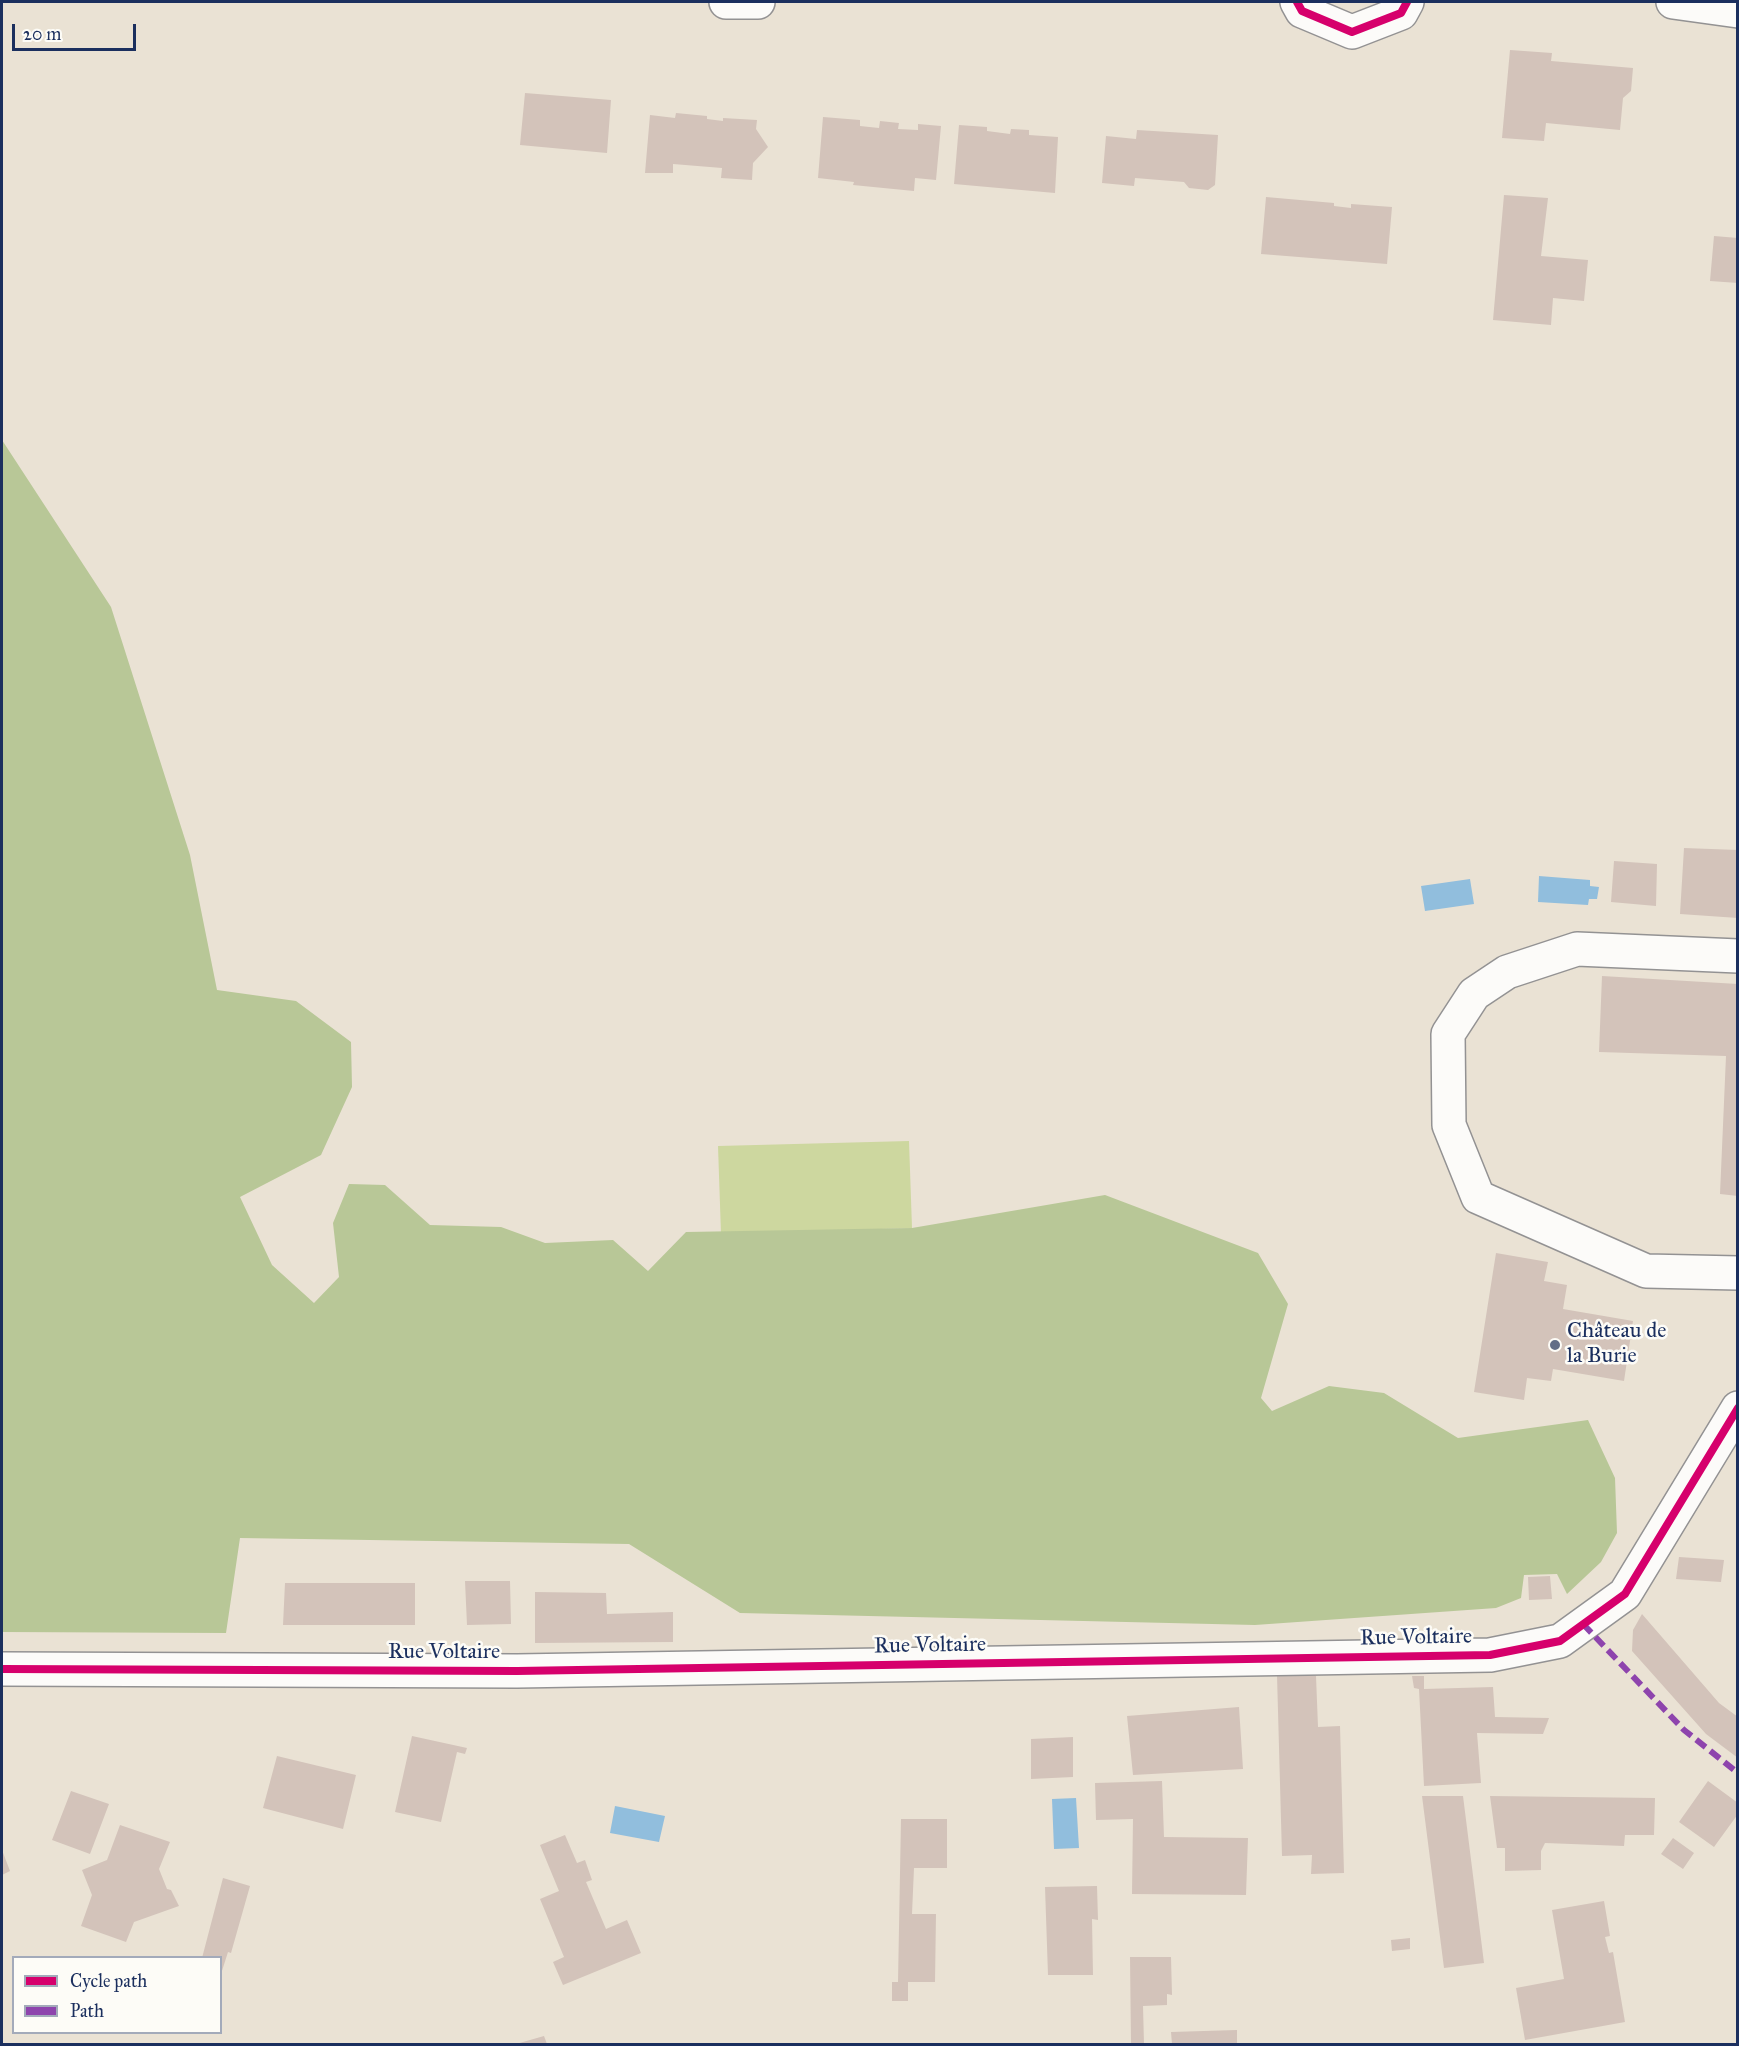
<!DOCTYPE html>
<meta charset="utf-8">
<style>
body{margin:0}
#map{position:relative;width:1739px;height:2046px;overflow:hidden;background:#eae2d4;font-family:"IM FELL Great Primer",serif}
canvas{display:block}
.frame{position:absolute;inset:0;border:3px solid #1b2f5e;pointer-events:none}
.legend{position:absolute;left:12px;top:1956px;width:210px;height:78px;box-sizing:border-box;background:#fdfcf7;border:2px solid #a3aaba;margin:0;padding:8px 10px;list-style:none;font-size:18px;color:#1b2f5e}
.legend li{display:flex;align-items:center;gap:12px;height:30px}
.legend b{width:30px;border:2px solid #a3aaba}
.scale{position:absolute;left:12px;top:24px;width:124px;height:27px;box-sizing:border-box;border:3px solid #1b2f5e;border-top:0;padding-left:8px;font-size:18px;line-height:21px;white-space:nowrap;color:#1b2f5e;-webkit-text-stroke:4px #fdfcf7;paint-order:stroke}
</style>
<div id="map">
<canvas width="1739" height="2046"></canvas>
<div class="frame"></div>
<ul class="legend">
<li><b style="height:8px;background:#d6006c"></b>Cycle path</li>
<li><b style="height:8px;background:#8e44ad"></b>Path</li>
</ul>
<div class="scale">20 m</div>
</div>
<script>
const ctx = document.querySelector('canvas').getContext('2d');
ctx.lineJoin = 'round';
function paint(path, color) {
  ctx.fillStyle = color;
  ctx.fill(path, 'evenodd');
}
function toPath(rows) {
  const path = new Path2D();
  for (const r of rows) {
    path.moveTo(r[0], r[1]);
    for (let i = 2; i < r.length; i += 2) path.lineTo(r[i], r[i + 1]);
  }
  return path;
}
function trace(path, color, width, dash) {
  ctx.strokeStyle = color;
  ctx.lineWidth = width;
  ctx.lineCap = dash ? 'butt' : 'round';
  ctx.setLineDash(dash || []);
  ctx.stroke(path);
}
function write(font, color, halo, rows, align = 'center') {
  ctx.font = font + ' "IM FELL Great Primer",serif';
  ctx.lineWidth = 5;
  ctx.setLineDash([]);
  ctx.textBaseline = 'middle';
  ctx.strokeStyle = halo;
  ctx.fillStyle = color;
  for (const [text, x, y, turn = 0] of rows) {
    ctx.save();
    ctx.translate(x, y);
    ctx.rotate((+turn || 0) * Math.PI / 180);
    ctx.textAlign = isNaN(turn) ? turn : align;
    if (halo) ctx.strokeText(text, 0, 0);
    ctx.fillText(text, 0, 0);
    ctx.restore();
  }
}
const green = toPath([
 [909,1141,912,1228,721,1234,718,1146]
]);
const forest = toPath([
 [2,440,111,607,190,855,217,990,296,1001,351,1042,352,1087,321,1155,240,1197,272,1265,314,1303,339,1277,333,1223,349,1184,385,1185,430,1225,501,1227,545,1243,613,1240,648,1271,686,1232,912,1228,1105,1195,1258,1253,1288,1304,1261,1398,1272,1411,1329,1386,1384,1393,1458,1438,1588,1420,1615,1478,1617,1533,1601,1562,1567,1594,1557,1574,1524,1575,1521,1598,1496,1608,1255,1625,740,1613,629,1544,240,1538,226,1633,2,1632]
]);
const water = toPath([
 [1539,876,1590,880,1590,886,1599,887,1597,899,1589,899,1588,905,1538,902],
 [1470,879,1474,904,1425,911,1421,886],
 [1076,1798,1079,1848,1054,1849,1052,1799],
 [615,1806,665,1816,659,1842,610,1833]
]);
const building = toPath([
 [1510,50,1552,53,1551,61,1633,68,1631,91,1623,98,1620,130,1546,123,1544,141,1502,138],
 [525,93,611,100,607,153,520,145],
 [676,113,707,116,707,119,723,121,723,118,757,120,756,129,768,147,753,163,752,180,721,178,722,168,673,164,673,173,645,173,650,115,675,118],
 [823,117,860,120,860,126,879,128,880,121,899,123,898,129,918,130,918,124,941,126,936,180,915,178,914,191,853,185,854,182,818,178],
 [959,125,987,127,987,131,1010,134,1011,129,1029,130,1029,135,1058,137,1055,193,954,184],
 [1137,130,1218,135,1215,185,1208,190,1189,188,1184,182,1135,178,1134,186,1102,183,1106,136,1136,139],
 [1504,195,1548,198,1541,256,1588,260,1584,301,1553,298,1551,325,1493,320],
 [1266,197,1334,203,1334,206,1351,208,1351,204,1392,207,1387,264,1261,254],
 [1714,236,1738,238,1738,283,1710,281],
 [1684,848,1738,850,1738,918,1680,914],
 [1614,861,1657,864,1656,906,1611,902],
 [1602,976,1738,984,1738,1196,1720,1194,1726,1056,1599,1052],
 [1496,1253,1548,1262,1544,1281,1567,1285,1563,1309,1633,1321,1624,1381,1553,1369,1551,1381,1527,1378,1524,1400,1474,1392],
 [1679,1557,1724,1560,1721,1582,1676,1579],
 [1550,1576,1552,1599,1529,1600,1528,1577],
 [465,1581,510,1581,511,1624,467,1625],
 [285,1583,415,1583,415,1625,283,1625],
 [535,1592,606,1593,607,1614,673,1612,673,1642,535,1643],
 [1642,1614,1719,1703,1738,1717,1738,1758,1706,1734,1632,1651,1633,1630],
 [1277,1675,1316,1676,1318,1727,1340,1726,1344,1873,1311,1874,1312,1855,1282,1856],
 [1412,1676,1424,1676,1424,1689,1493,1687,1495,1717,1549,1718,1543,1734,1477,1733,1481,1783,1424,1786,1419,1689,1414,1688],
 [1239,1707,1243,1769,1133,1775,1127,1716],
 [412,1736,467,1748,465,1754,457,1752,441,1822,395,1812],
 [1073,1737,1073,1777,1031,1779,1031,1739],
 [277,1756,356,1775,343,1829,263,1808],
 [1162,1781,1164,1837,1248,1838,1246,1895,1132,1894,1133,1819,1096,1820,1095,1783],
 [1708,1781,1738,1803,1738,1814,1714,1847,1679,1822],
 [71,1791,109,1804,90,1854,52,1840],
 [1422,1796,1463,1796,1484,1963,1444,1968],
 [1490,1796,1655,1798,1654,1835,1625,1835,1624,1846,1545,1843,1541,1851,1541,1870,1505,1871,1505,1848,1497,1848],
 [901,1819,947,1819,947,1868,914,1868,912,1914,936,1914,935,1982,908,1982,908,2001,892,2001,892,1982,898,1982],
 [120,1825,170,1842,159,1869,167,1889,171,1890,179,1906,134,1922,126,1942,81,1926,92,1895,82,1870,107,1860],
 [565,1835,577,1863,585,1860,592,1880,586,1882,606,1929,627,1920,641,1953,563,1985,553,1962,564,1957,540,1899,559,1891,540,1845],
 [1673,1838,1694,1853,1683,1869,1661,1854],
 [2,1850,10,1871,2,1875],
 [223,1878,250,1886,231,1953,228,1952,221,1974,220,1958,202,1958],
 [1097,1886,1098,1920,1092,1919,1093,1975,1048,1975,1045,1887],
 [1604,1901,1610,1936,1605,1937,1609,1953,1613,1952,1625,2022,1525,2040,1516,1988,1564,1979,1552,1910],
 [1410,1938,1410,1949,1392,1951,1391,1940],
 [1130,1957,1171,1957,1172,1995,1167,1994,1167,2005,1143,2006,1144,2044,1131,2044],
 [1237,2030,1237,2044,1172,2044,1171,2032],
 [544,2036,547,2044,516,2044]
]);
const minor = toPath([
 [726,2,758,2],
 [1297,2,1302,11,1352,32,1401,13,1407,2],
 [1673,2,1738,11],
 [1738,956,1577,949,1507,972,1474,994,1448,1034,1449,1125,1478,1197,1646,1271,1738,1273],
 [2,1669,517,1671,1490,1655,1560,1641,1625,1594,1738,1408]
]);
const quiet = toPath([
 [1583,1624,1684,1730,1738,1773]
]);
const cycleway = toPath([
 [1297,2,1302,11,1352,32,1401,13,1407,2],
 [2,1669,517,1671,1490,1655,1560,1641,1625,1594,1738,1408]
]);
const markers = [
 [1555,1345,6,"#636e87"]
];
const poiNames = [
 ["Château de",1567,1332],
 ["la Burie",1567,1357]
];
const streetNames = [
 ["Rue Voltaire",1416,1638,-1],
 ["Rue Voltaire",930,1646,-1],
 ["Rue Voltaire",444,1653]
];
paint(green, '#cdd79f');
paint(forest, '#b8c797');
paint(water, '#91bedd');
paint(building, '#d3c3ba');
trace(minor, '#939293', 36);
trace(minor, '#fcfbf9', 33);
trace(quiet, '#8e44ad', 6, [12, 6]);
trace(cycleway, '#d6006c', 8);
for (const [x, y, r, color] of markers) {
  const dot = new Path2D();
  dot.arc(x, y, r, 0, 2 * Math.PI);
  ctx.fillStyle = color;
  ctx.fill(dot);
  trace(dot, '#fdfcf7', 2);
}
write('22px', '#1b2f5e', '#fdfcf7', poiNames, 'left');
write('22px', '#1b2f5e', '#fdfcf7', streetNames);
</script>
